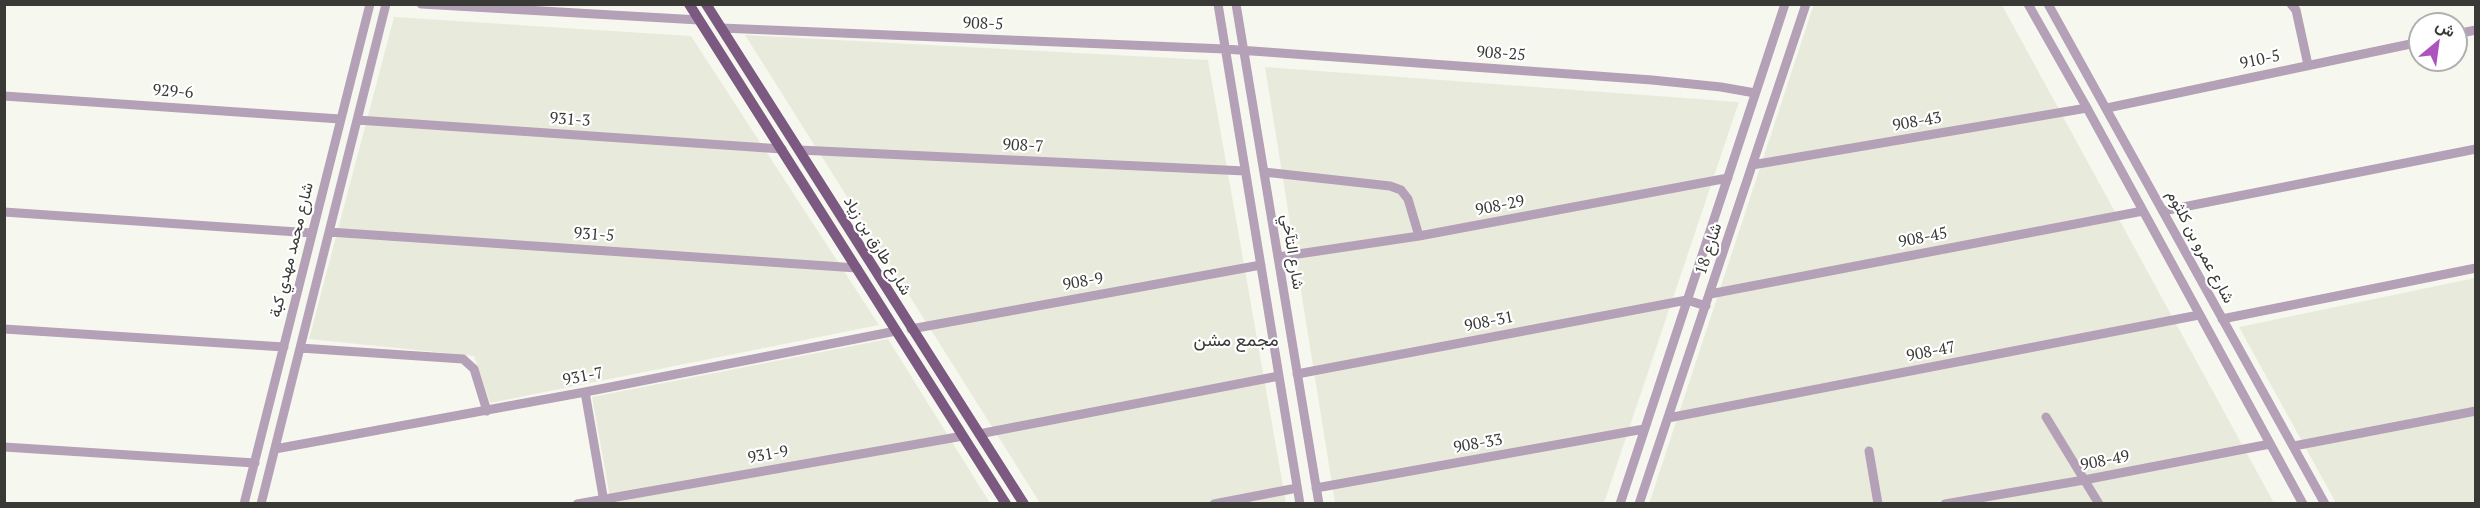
<!DOCTYPE html>
<meta charset="utf-8">
<style>
body{margin:0}
#map{position:relative;width:2480px;height:508px;overflow:hidden;background:#f6f8ef;font-family:"PT Serif",Vazirmatn,serif}
canvas{display:block}
.frame{position:absolute;inset:0;border:6px solid #393a36;pointer-events:none}
.north{position:absolute;left:2408px;top:12px;width:60px;height:60px;box-sizing:border-box;background:#fff;border:2px solid #b0b0af;border-radius:50%;rotate:29deg;font-size:16px;font-weight:700;line-height:24px;text-align:center;color:#393a36}
.north::after{content:'';display:block;margin:auto;width:21px;height:27px;background:#ad53be;clip-path:polygon(50% 0,100% 100%,50% 72%,0 100%)}
</style>
<div id="map">
<canvas width="2480" height="508"></canvas>
<div class="frame"></div>
<div class="north">ش</div>
</div>
<script>
const ctx = document.querySelector('canvas').getContext('2d');
ctx.lineJoin = 'round';
function paint(path, color) {
  ctx.fillStyle = color;
  ctx.fill(path, 'evenodd');
}
function toPath(rows) {
  const path = new Path2D();
  for (const r of rows) {
    path.moveTo(r[0], r[1]);
    for (let i = 2; i < r.length; i += 2) path.lineTo(r[i], r[i + 1]);
  }
  return path;
}
function trace(path, color, width, dash) {
  ctx.strokeStyle = color;
  ctx.lineWidth = width;
  ctx.lineCap = dash ? 'butt' : 'round';
  ctx.setLineDash(dash || []);
  ctx.stroke(path);
}
function write(font, color, halo, rows, align = 'center') {
  ctx.font = font + ' "PT Serif",Vazirmatn,serif';
  ctx.lineWidth = 4.5;
  ctx.setLineDash([]);
  ctx.textBaseline = 'middle';
  ctx.strokeStyle = halo;
  ctx.fillStyle = color;
  for (const [text, x, y, turn = 0] of rows) {
    ctx.save();
    ctx.translate(x, y);
    ctx.rotate((+turn || 0) * Math.PI / 180);
    ctx.textAlign = isNaN(turn) ? turn : align;
    if (halo) ctx.strokeText(text, 0, 0);
    ctx.fillText(text, 0, 0);
    ctx.restore();
  }
}
const built = toPath([
 [1814,4,2002,5,2274,503,1649,504],
 [394,17,691,36,879,325,490,403,474,356,309,339],
 [745,35,1208,60,1286,503,1040,503],
 [1265,67,1739,102,1604,503,1335,503],
 [2475,278,2475,503,2336,503,2239,327],
 [888,339,990,503,611,503,592,397]
]);
const minor = toPath([
 [421,4,699,20],
 [1218,4,1300,504],
 [1236,4,1319,504],
 [2028,4,2087,108,2303,504],
 [2048,4,2325,504],
 [2291,4,2296,10,2308,65],
 [721,28,1225,49,1652,80,1721,87,1755,93],
 [2456,34,2476,30],
 [4,96,340,119],
 [2107,108,2420,42],
 [357,120,782,149],
 [799,150,1245,171],
 [1752,165,2087,108],
 [1264,172,1390,186,1401,190,1408,199,1419,236],
 [2163,211,2476,149],
 [4,212,312,233],
 [329,232,857,268],
 [1278,257,1419,236,1728,178],
 [1710,294,2143,211],
 [2222,319,2476,268],
 [4,329,284,347],
 [911,329,1261,265],
 [300,348,463,359,474,369,487,411],
 [1297,374,1687,300,1706,306],
 [585,392,604,502],
 [2046,417,2099,504],
 [1668,418,2199,315],
 [979,434,1279,376],
 [2294,446,2476,411],
 [4,447,255,463],
 [275,449,585,392,896,331],
 [1869,451,1878,504],
 [1316,488,1644,429],
 [244,504,370,4],
 [261,504,386,4],
 [577,504,963,436],
 [1214,504,1297,488],
 [1620,504,1785,4],
 [1639,504,1806,4],
 [1945,504,2084,480,2270,444]
]);
const major = toPath([
 [689,4,1006,504],
 [706,4,1024,504]
]);
const streetNames = [
 ["908-5",983,24,2],
 ["908-25",1501,54,4],
 ["910-5",2260,60,-12],
 ["929-6",173,92,4],
 ["931-3",570,120,4],
 ["908-43",1917,122,-10],
 ["908-7",1023,146,3],
 ["908-29",1500,206,-11],
 ["931-5",594,235,4],
 ["908-45",1923,238,-11],
 ["شارع طارق بن زياد",877,246,58],
 ["شارع عمرو بن كلثوم",2200,247,62],
 ["شارع 18",1709,249,-72],
 ["شارع محمد مهدي كبة",292,250,-76],
 ["شارع التآخي",1292,252,81],
 ["908-9",1083,282,-10],
 ["908-31",1489,322,-11],
 ["908-47",1931,352,-11],
 ["931-7",583,377,-11],
 ["908-33",1478,444,-10],
 ["931-9",768,455,-10],
 ["908-49",2105,461,-11]
];
const neighbourhoodNames = [
 ["مجمع مشن",1236,341]
];
paint(built, '#e8ebdc');
trace(minor, '#b4a0b7', 9);
trace(major, '#7b5981', 10);
write('16px', '#393a36', '#fff', streetNames);
write('18px', '#393a36', '#fff', neighbourhoodNames);
</script>
